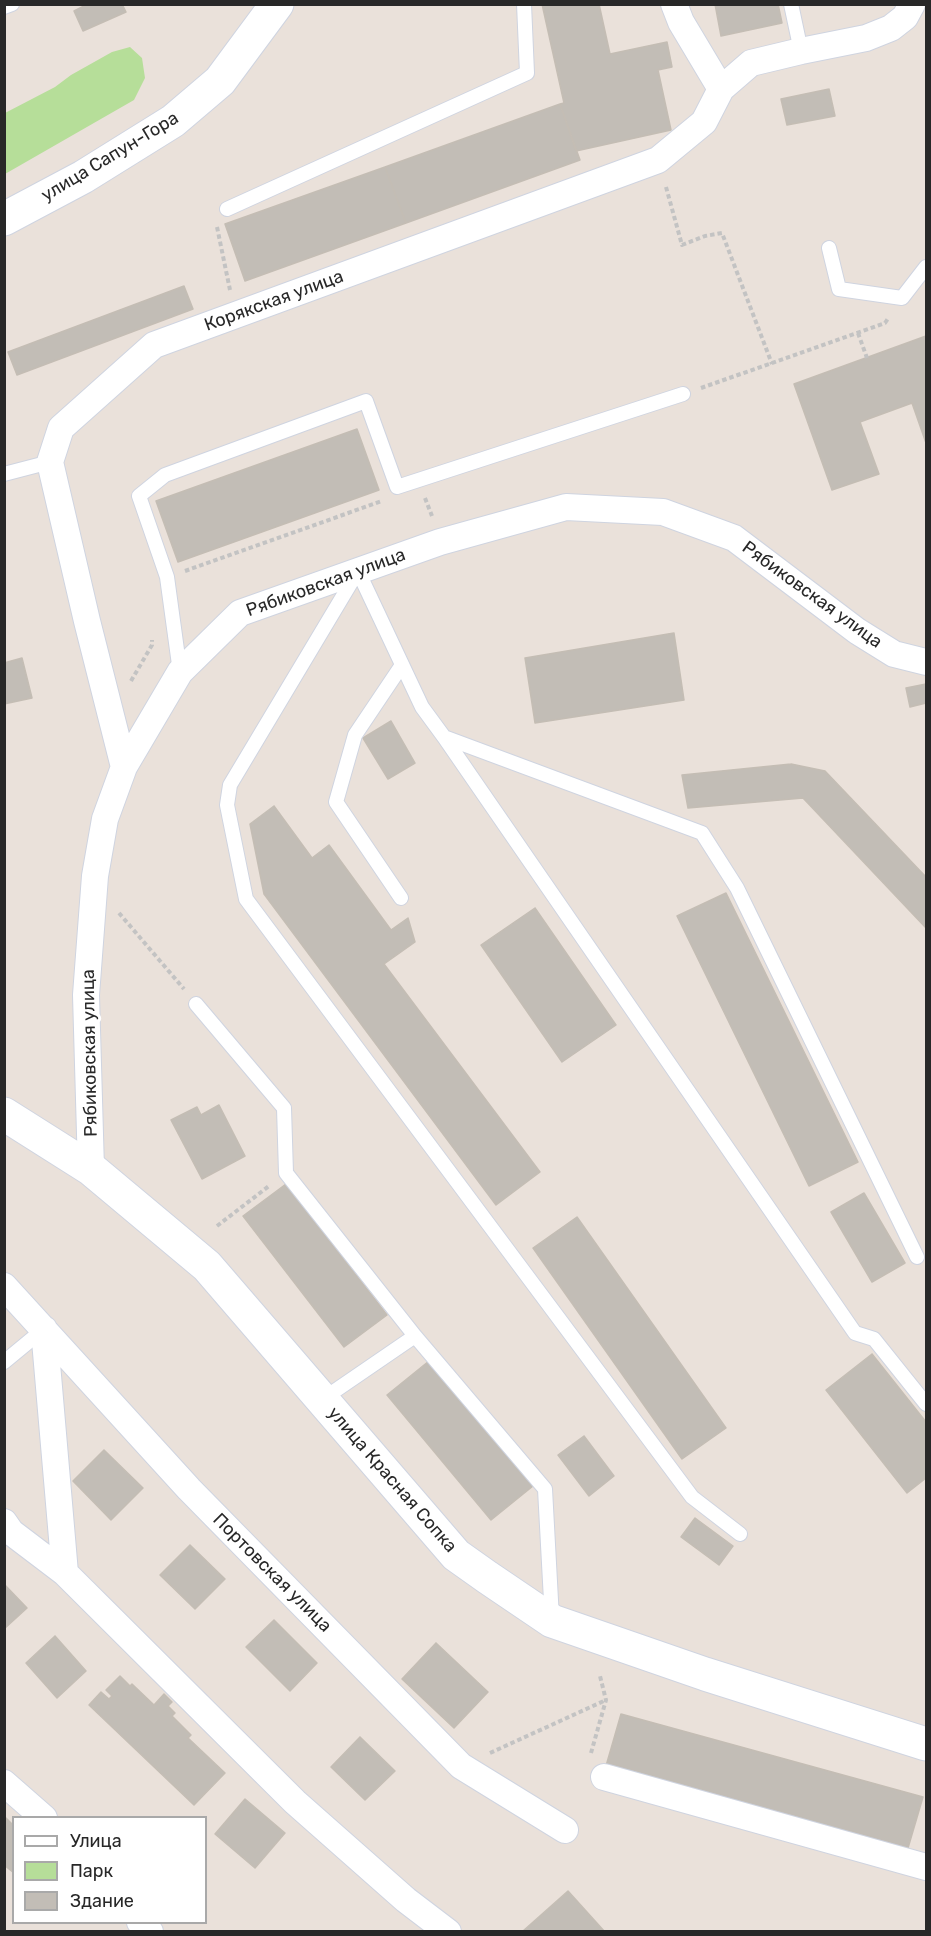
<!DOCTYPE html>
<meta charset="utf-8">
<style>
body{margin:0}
#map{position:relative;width:931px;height:1936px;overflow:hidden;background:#eae1da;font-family:Rubik,sans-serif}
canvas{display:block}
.frame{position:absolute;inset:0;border:6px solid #282828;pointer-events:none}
.legend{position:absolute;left:12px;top:1816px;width:195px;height:108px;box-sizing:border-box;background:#fff;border:2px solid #a9a9a9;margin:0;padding:8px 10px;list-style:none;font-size:18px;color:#282828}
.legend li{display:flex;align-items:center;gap:12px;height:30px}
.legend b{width:30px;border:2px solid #a9a9a9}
</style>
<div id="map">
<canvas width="931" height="1936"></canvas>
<div class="frame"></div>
<ul class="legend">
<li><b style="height:8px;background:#fff"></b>Улица</li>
<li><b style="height:16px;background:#b6de99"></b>Парк</li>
<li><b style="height:16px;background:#c2bdb6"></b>Здание</li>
</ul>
</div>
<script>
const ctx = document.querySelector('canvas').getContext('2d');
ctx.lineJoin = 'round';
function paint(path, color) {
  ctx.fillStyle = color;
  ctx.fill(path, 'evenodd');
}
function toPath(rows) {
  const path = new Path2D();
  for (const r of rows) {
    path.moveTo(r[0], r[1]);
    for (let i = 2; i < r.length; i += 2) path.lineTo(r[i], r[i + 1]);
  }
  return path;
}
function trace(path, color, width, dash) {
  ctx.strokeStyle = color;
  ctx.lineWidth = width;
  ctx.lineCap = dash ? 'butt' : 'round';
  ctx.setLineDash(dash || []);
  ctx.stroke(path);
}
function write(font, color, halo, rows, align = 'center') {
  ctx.font = font + ' Rubik,sans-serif';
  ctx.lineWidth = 6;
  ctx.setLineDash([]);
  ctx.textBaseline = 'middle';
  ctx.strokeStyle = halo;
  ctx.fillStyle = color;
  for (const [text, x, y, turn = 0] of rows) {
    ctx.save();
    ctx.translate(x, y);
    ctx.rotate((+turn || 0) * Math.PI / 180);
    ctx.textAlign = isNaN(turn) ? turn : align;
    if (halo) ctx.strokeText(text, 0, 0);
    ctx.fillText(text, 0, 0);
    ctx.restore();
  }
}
const green = toPath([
 [130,47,142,58,145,78,134,100,5,174,5,113,55,87,71,75,112,52]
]);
const building = toPath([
 [88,4,122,4,126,12,83,31,74,11,88,4],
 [542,4,599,4,610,54,667,42,672,67,658,70,671,130,576,151,560,104,564,103,542,4],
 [715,4,778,4,782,23,721,36,715,4],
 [829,89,835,116,787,125,781,99,829,89],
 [560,104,580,160,406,223,385,167,560,104],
 [385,167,406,223,245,281,225,224,385,167],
 [184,286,193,309,17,375,8,352,184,286],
 [926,336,926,443,912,403,860,422,879,474,832,490,794,384,926,336],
 [357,429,379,490,178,562,156,501,357,429],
 [674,633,684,700,535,723,525,658,674,633],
 [22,658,32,698,4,704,4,663,22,658],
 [926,684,926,703,910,707,906,688,926,684],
 [391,721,415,763,388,779,363,738,391,721],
 [791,764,825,771,926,877,926,928,803,798,688,808,682,775,791,764],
 [274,806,312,858,329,845,391,930,408,918,415,942,384,964,540,1172,496,1205,264,894,250,824,274,806],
 [726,893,858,1162,809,1186,677,916,726,893],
 [535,908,616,1025,562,1062,481,945,535,908],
 [219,1105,245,1156,202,1179,171,1120,197,1107,201,1115,219,1105],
 [286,1184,387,1315,344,1347,243,1216,286,1184],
 [864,1193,905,1263,872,1282,831,1212,864,1193],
 [577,1217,726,1428,682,1459,533,1248,577,1217],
 [872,1354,926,1422,926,1478,907,1493,826,1390,872,1354],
 [429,1361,533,1486,491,1520,387,1395,429,1361],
 [584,1436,614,1476,589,1496,558,1455,584,1436],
 [104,1450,143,1488,111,1520,73,1481,104,1450],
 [695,1518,733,1546,719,1565,681,1537,695,1518],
 [190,1545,225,1579,195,1609,160,1575,190,1545],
 [4,1584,27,1608,4,1629,4,1584],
 [274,1620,317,1663,290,1691,246,1647,274,1620],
 [55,1636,86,1671,57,1698,26,1663,55,1636],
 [436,1643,488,1692,454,1728,402,1679,436,1643],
 [120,1676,130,1686,132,1684,154,1705,164,1694,172,1702,168,1706,175,1713,172,1716,191,1735,188,1738,225,1773,194,1805,89,1705,101,1692,109,1699,112,1696,106,1690,120,1676],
 [621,1714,923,1797,908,1848,606,1766,621,1714],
 [360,1737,395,1771,365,1800,331,1767,360,1737],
 [245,1799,285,1833,255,1868,215,1834,245,1799],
 [6,1818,14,1826,14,1873,4,1865,6,1818],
 [568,1891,605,1932,523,1932,523,1931,568,1891]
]);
const path = toPath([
 [666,187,682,245,705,236,722,233,772,364],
 [217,227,230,290],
 [858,333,867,358],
 [701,388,885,323,889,317],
 [425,498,432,516],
 [185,571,382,501],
 [131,681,152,645,152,640],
 [119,913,184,989],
 [217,1226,269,1186],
 [490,1753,606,1700],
 [591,1753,606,1700,600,1676]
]);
const lane = toPath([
 [791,4,801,51],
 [4,7,12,4],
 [227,209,527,73,524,4],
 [829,248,839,289,902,298,926,267],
 [4,474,50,462],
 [180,672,167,577,139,496,165,475,366,401,397,487,683,394],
 [444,737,855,1333,874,1339,926,1404],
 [401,898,336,802,355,735,402,665],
 [196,1004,284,1108,286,1173,415,1336,323,1399],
 [415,1336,545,1489,552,1619],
 [4,1362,44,1329],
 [740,1534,692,1497,246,899,227,805,230,785,358,571,422,707,444,737,702,833,737,888,917,1257]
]);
const street = toPath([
 [721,89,751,63,801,51,866,38,891,28,905,17,912,4],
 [124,767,87,621,50,462,61,428,154,345,658,160,704,122,721,89,681,22,674,4],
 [91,1169,86,995,95,876,105,819,124,767,180,672,240,613,440,542,566,507,663,512,734,538,857,631,894,654,926,662],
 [4,1286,189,1489,461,1766,565,1830],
 [44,1329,65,1573],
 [4,1522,11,1532,65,1573,295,1802,406,1900,448,1932],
 [604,1777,926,1867],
 [4,1783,44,1818],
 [140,1922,150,1932]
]);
const secondary = toPath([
 [4,219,83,177,173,121,220,81,277,4],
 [4,1114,91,1169,207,1266,456,1555,487,1577,552,1621,705,1674,926,1744]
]);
const streetNames = [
 ["улица Сапун-Гора",110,157,-31],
 ["Корякская улица",274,301,-20],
 ["Рябиковская улица",326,583,-20],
 ["Рябиковская улица",812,595,36],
 ["Рябиковская улица",90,1053,-91],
 ["улица Красная Сопка",392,1480,49],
 ["Портовская улица",272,1573,45]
];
paint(green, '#b6de99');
paint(building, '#c2bdb6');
trace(building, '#c4bdb4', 1.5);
trace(lane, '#cfd4e0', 16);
trace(street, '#cfd4e0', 28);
trace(secondary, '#cfd4e0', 35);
trace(path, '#c3c3c3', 4, [4.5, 3]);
trace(lane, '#fff', 14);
trace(street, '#fff', 26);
trace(secondary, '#fff', 33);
write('18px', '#282828', '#fff', streetNames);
</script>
